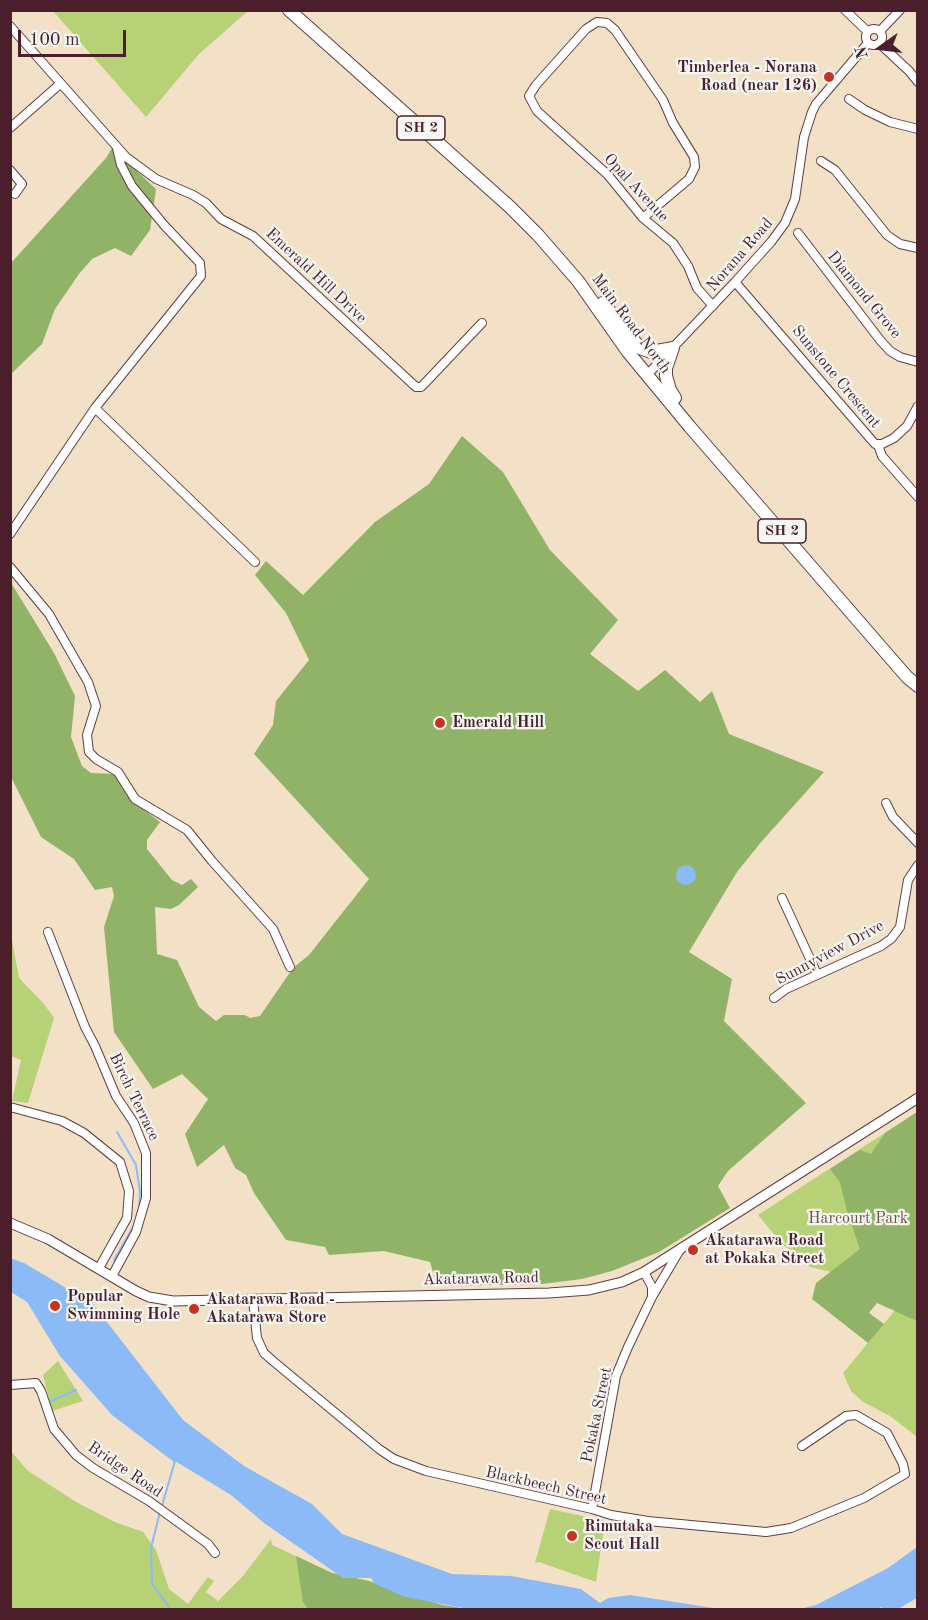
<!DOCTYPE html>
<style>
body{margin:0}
#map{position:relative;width:928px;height:1620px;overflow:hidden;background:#f2e1c6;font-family:"Old Standard TT",serif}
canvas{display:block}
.frame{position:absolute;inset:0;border:12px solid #4a1f2b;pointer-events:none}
.north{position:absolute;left:850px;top:18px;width:60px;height:60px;-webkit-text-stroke:4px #f6f6f2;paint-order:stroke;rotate:256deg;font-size:16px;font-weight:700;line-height:24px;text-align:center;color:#4a1f2b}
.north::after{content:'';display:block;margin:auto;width:21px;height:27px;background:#4a1f2b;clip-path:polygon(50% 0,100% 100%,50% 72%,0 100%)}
.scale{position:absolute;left:18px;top:30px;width:108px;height:27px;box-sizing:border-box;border:3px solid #4a1f2b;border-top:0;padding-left:8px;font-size:18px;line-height:21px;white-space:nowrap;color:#4a1f2b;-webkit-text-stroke:4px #f6f6f2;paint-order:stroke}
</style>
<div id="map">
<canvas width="928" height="1620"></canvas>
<div class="frame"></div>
<div class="north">N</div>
<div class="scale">100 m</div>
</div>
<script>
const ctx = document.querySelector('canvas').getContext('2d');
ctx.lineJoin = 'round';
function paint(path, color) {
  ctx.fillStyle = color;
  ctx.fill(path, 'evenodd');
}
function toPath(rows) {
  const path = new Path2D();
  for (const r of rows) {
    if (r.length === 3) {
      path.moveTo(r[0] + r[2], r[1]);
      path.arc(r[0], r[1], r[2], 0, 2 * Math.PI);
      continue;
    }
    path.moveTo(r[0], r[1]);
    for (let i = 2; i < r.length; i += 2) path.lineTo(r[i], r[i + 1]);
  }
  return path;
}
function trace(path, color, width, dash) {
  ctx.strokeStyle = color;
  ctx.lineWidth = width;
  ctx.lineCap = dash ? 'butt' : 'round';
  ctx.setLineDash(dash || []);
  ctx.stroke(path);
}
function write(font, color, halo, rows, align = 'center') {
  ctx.font = font + ' "Old Standard TT",serif';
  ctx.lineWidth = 4.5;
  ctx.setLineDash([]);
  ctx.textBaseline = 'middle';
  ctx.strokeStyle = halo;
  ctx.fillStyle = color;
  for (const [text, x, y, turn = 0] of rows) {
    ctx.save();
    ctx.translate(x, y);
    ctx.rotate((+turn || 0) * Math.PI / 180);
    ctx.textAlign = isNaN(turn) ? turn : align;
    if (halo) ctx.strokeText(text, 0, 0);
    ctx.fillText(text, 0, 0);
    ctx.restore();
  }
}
const green = toPath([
 [53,11,248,11,199,54,146,117],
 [11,934,19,978,44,1004,54,1018,28,1103,12,1101,21,1060,11,1056],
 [917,1112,917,1437,890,1416,863,1402,851,1391,843,1373,911,1291,810,1267,782,1244,758,1215],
 [58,1361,83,1401,52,1411,43,1375],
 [10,1450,27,1470,76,1502,115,1522,143,1532,156,1550,169,1589,188,1604,208,1577,214,1581,206,1592,217,1600,217,1602,243,1576,271,1539,272,1545,332,1573,369,1581,442,1605,468,1609,11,1609],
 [550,1509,605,1521,596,1582,539,1562,535,1563]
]);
const forest = toPath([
 [112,148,156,189,150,230,131,256,115,248,92,259,79,274,55,309,42,344,11,374,11,263,106,158],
 [462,436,503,472,550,550,618,620,590,654,638,691,665,670,700,702,712,691,729,734,824,772,762,841,737,872,689,952,732,979,724,1021,806,1103,728,1171,718,1186,730,1208,659,1252,612,1271,582,1279,542,1284,437,1286,430,1262,384,1251,329,1255,325,1247,286,1240,254,1193,246,1175,235,1168,224,1145,197,1167,185,1134,208,1099,182,1074,153,1089,114,1032,104,927,114,896,112,887,95,890,74,859,41,837,11,777,10,581,54,653,75,696,71,737,82,766,91,773,115,774,134,802,160,822,147,840,147,849,172,880,182,885,191,879,198,887,179,905,171,909,155,907,157,954,177,960,199,1007,216,1021,224,1015,245,1015,250,1018,260,1016,293,968,309,955,369,879,254,754,273,725,276,701,309,660,286,613,255,575,266,561,303,595,375,522,429,484],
 [917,1112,917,1321,877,1303,869,1313,884,1324,868,1343,812,1299,816,1283,860,1249,847,1211,840,1182,830,1169,860,1150,871,1154,885,1133],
 [296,1556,332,1573,369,1581,442,1605,468,1609,308,1609,303,1602]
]);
const water = toPath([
 [686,875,10],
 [10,1258,24,1263,93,1304,183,1420,244,1466,312,1504,342,1534,452,1574,511,1576,581,1589,600,1603,608,1598,630,1595,720,1609,469,1609,405,1597,375,1584,371,1578,343,1578,264,1523,231,1495,175,1461,174,1462,112,1415,60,1356,27,1302,11,1292],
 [917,1547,917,1598,898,1609,884,1609,881,1607,877,1610,800,1609,816,1605,888,1568]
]);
const stream = toPath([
 [117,1132,136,1165,140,1192,139,1211],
 [114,1260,136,1222],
 [51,1401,76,1390],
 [162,1506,177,1454],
 [160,1512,151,1548,152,1584,171,1610]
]);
const minor = toPath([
 [845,10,867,31],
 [10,26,126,157,156,179,193,195,206,203,221,219,253,236,416,387,421,387,425,383,482,323],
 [874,37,8],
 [880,31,900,10],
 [879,43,909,71,918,82],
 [849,99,865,110,890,122,918,129],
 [10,128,60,84],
 [821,161,835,170,887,235,900,244,918,248],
 [10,170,22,184,15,194],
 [643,218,689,179,695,167,694,157,673,123,663,100,615,30,607,23,597,22,586,29,536,85,529,96,537,111,608,175,643,218,673,243,688,266,697,288,713,306],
 [798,233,880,340,890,351,900,357,918,362],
 [735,282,875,444,882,444,894,438,907,426,918,406],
 [648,374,735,282,771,242,785,223,795,199,804,137,812,112,816,104,868,43],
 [95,408,255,562],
 [878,445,882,456,918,497],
 [10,534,95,408,201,276,200,263,164,225,132,186,121,165,117,148],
 [10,567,49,614,88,682,96,706,87,735,89,752,96,759,118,772,135,799,187,830,212,861,273,929,290,967],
 [886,803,893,817,918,843],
 [782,898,817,974],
 [48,932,85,1027,95,1046,116,1096,134,1123,146,1153,146,1198,136,1232,112,1276],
 [774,998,786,989,881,946,891,939,900,927,908,880,918,865],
 [10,1107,62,1121,84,1133,120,1162,129,1191,127,1218,99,1268],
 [644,1272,652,1287,652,1297],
 [253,1300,257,1338,264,1353,273,1361,379,1449,394,1459,426,1471,592,1509,611,1515,648,1521,766,1532,791,1528,864,1498,905,1474,903,1464,887,1433,856,1415,846,1416,802,1446],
 [10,1385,36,1383,41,1391,54,1429,76,1455,93,1468,149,1501,208,1544,215,1553],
 [592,1509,616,1376,628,1347,652,1297,681,1248]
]);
const tertiary = toPath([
 [10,1223,48,1239,136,1291,149,1297,173,1301,549,1293,589,1290,622,1282,644,1272,918,1098]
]);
const trunk = toPath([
 [289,10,510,207,538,235,578,281,628,352,690,427,907,677,918,686],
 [603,303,640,348,651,352,673,348],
 [673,348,666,368,666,376,670,390,675,398]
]);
const markers = [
 [829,77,6,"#c8321e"],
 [440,723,6,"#c8321e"],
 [693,1250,6,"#c8321e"],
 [55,1306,6,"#c8321e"],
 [194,1309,6,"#c8321e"],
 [572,1536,6,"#c8321e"]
];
const shields = [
 [421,128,48],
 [782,531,48]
];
const shieldNames = [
 ["SH 2",421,128],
 ["SH 2",782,531]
];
const poiNames = [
 ["Timberlea - Norana",817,68,"right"],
 ["Road (near 126)",817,86,"right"],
 ["Emerald Hill",452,723],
 ["Akatarawa Road",705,1241],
 ["at Pokaka Street",705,1259],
 ["Popular",67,1297],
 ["Swimming Hole",67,1315],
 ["Akatarawa Road -",206,1300],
 ["Akatarawa Store",206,1318],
 ["Rimutaka",584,1527],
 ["Scout Hall",584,1545]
];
const streetNames = [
 ["Opal Avenue",636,188,47],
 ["Norana Road",740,255,-49],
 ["Emerald Hill Drive",316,276,43],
 ["Diamond Grove",864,295,51],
 ["Main Road North",631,324,53],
 ["Sunstone Crescent",836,377,50],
 ["Sunnyview Drive",830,953,-28],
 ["Birch Terrace",134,1097,64],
 ["Akatarawa Road",481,1279,-1],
 ["Pokaka Street",597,1415,-78],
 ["Bridge Road",125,1470,34],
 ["Blackbeech Street",546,1486,13]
];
const parkNames = [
 ["Harcourt Park",858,1219]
];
paint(green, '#b7d177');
paint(forest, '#91b368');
paint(water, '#8bbaf6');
trace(stream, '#8bbaf6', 2);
trace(minor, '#633c42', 10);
trace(tertiary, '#633c42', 11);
trace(trunk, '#633c42', 14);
trace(minor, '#fff', 8);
trace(tertiary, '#fff', 9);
trace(trunk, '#fff', 12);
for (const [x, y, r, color] of markers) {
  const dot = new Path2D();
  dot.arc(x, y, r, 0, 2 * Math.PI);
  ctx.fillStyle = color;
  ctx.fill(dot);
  trace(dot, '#f6f6f2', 2);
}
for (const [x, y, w] of shields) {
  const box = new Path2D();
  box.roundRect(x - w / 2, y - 12, w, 24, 4.5);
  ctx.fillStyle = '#f6f6f2';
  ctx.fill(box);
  trace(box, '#4a1f2b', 1.5);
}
write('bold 15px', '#4a1f2b', null, shieldNames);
write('bold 16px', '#4a1f2b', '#f6f6f2', poiNames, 'left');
write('16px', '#4a1f2b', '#f6f6f2', streetNames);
write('16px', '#6b5442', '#f6f6f2', parkNames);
</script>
